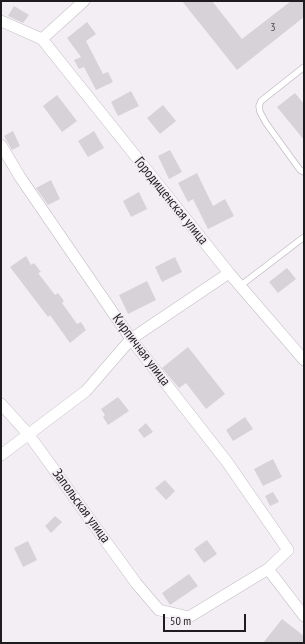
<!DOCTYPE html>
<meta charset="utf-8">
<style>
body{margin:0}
#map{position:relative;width:305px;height:644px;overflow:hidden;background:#f3eef4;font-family:"PT Sans Narrow",sans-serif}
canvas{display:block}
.frame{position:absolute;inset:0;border:2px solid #1e1c1e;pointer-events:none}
.scale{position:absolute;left:163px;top:614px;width:83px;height:18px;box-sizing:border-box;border:2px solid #1e1c1e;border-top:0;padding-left:5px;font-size:12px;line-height:14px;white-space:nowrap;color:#1e1c1e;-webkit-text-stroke:3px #f3eef4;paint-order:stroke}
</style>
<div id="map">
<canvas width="305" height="644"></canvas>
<div class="frame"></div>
<div class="scale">50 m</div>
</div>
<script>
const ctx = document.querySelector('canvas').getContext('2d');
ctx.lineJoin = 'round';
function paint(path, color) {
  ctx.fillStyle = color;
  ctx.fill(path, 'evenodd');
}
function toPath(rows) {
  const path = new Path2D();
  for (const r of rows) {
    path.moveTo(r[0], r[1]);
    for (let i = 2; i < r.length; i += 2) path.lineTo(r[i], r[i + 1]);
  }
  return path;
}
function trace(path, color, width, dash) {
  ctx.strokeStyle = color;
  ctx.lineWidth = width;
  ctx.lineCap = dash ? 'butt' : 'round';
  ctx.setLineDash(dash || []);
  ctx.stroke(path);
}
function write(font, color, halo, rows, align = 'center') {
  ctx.font = font + ' "PT Sans Narrow",sans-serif';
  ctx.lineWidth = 3.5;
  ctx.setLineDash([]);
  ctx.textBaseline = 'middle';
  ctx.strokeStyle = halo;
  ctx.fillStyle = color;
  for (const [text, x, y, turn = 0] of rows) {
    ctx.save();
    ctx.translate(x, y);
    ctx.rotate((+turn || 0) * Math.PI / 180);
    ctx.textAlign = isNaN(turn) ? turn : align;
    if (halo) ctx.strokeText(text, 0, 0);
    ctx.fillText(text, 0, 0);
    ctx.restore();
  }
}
const building = toPath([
 [182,1,212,1,242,39,291,1,304,1,304,17,237,70],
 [14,6,29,15,23,23,8,16],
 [87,22,96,34,86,41,103,74,108,72,113,82,96,90,84,67,79,69,74,60,81,57,67,38],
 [131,91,139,106,118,116,111,102],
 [295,93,304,104,304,140,277,107],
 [57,95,77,121,62,132,43,106],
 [163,105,176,121,160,134,147,118],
 [13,131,20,146,12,150,4,136],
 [94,131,104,148,88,157,78,141],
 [170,150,182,172,169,179,158,156],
 [197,173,213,206,225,199,234,216,208,229,193,199,188,202,178,183],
 [51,180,60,199,48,205,36,188],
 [139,192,147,209,131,217,123,201],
 [26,256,31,265,34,263,41,272,38,273,55,295,58,293,64,301,62,303,77,324,81,322,86,330,70,343,50,315,48,317,10,267],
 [175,257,182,272,162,282,155,267],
 [287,268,296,279,278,293,269,282],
 [147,281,156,300,128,314,119,295],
 [188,347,225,394,206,409,186,383,179,388,162,368],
 [118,397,129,411,108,425,103,417,105,415,101,409],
 [245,417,253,429,233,441,226,430],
 [146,423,153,432,144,438,138,430],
 [273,459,282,477,263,486,254,469],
 [165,480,175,491,166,500,155,488],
 [273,492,279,502,270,506,265,496],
 [55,516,62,522,51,533,45,526],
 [207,540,217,554,204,563,194,549],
 [28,541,37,560,23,567,14,548],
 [189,574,198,586,170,605,162,593],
 [282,619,304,636,304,643,263,643]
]);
const service = toPath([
 [304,67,261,101,259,106,260,112,266,123,300,170,304,172],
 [240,286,304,237]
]);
const minor = toPath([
 [1,21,42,39,229,273,304,360],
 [42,39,84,1],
 [1,145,20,177,131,339,227,462,288,550,268,569,304,616],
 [1,404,29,435,136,583,159,610,189,617,268,569],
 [1,455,86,391,131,339,229,273]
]);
const numberNames = [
 ["3",273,28]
];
const streetNames = [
 ["Городищенская улица",171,201,51],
 ["Кирпичная улица",141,350,53],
 ["Запольская улица",81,506,54]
];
paint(building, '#d7d2d8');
trace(service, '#c2bec3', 7);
trace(minor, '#c2bec3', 12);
trace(service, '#fff', 5.5);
trace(minor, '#fff', 11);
write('12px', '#4c4a4c', null, numberNames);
write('14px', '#1e1c1e', '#f3eef4', streetNames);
</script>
